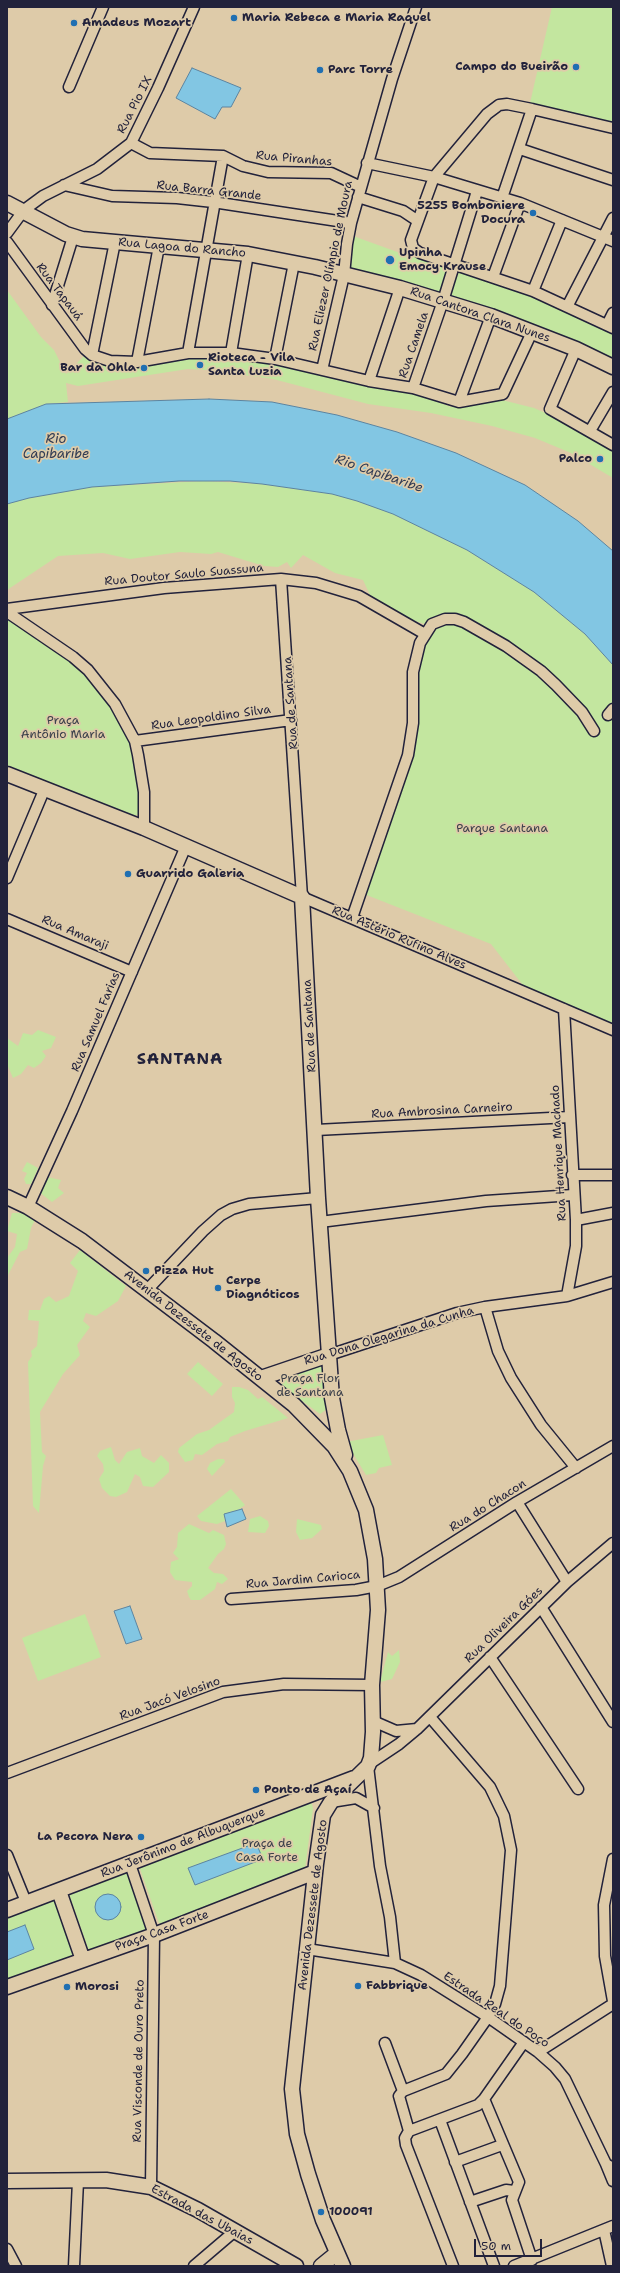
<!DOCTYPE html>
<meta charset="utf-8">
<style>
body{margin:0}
#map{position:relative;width:620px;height:2273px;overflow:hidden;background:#decba9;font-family:"Shantell Sans",sans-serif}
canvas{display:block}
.frame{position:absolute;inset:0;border:8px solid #22223b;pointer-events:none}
.scale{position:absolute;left:474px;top:2239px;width:68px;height:18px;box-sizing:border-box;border:2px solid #22223b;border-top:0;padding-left:5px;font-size:12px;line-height:14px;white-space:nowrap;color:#22223b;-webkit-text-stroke:3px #decba9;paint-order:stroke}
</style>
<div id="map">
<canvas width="620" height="2273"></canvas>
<div class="frame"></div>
<div class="scale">50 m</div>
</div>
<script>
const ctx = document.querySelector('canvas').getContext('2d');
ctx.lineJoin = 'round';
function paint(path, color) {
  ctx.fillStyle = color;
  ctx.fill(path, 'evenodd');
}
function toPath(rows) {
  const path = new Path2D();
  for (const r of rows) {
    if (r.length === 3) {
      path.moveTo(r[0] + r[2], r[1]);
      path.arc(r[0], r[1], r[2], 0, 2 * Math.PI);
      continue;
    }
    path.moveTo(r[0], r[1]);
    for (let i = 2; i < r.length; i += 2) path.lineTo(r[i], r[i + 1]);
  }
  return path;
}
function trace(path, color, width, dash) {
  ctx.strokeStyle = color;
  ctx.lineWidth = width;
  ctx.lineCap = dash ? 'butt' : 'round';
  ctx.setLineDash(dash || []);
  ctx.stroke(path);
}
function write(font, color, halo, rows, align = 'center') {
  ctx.font = font + ' "Shantell Sans",sans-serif';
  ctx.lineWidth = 3.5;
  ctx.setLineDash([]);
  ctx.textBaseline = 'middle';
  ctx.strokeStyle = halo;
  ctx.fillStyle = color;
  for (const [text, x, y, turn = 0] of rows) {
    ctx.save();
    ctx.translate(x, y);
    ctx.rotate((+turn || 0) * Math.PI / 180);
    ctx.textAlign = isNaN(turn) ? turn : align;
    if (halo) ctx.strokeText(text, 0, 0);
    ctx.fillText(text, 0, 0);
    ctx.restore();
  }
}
const green = toPath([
 [552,7,613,7,613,122,530,103],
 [353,236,403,254,412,255,494,280,613,329,613,360,533,324,482,307,351,269,348,263],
 [7,290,41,337,54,350,66,374,84,356,109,366,128,366,189,358,240,356,413,392,451,407,498,399,534,408,589,432,613,447,613,478,571,453,535,438,492,426,431,413,368,404,273,379,207,370,188,369,78,386,66,383,68,402,46,404,7,419],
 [204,481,262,484,332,494,357,501,393,514,467,550,534,592,585,634,605,654,613,665,613,1031,529,993,491,944,364,894,416,739,420,695,415,667,428,625,392,614,378,612,363,580,335,573,303,555,291,568,287,562,278,567,264,566,218,552,211,554,180,552,130,559,103,553,58,556,7,590,7,504,29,498,92,487],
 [7,616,75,661,106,694,134,747,138,771,140,814,133,816,7,765],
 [38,1030,56,1037,51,1048,42,1051,46,1056,41,1063,34,1068,28,1065,21,1074,13,1078,7,1064,7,1038,18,1046,23,1033,32,1035],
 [27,1162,38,1168,31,1184,26,1184,24,1179,27,1173,22,1171],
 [47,1177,61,1180,58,1188,64,1193,52,1202,39,1192],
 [12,1213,27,1213,35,1220,31,1228,27,1249,20,1252,7,1277,7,1258,15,1247,17,1234,7,1231],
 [80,1250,126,1286,118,1301,96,1316,86,1313,83,1321,90,1327,77,1345,80,1355,63,1374,40,1412,42,1452,46,1456,43,1466,39,1513,33,1506,28,1362,32,1356,31,1351,37,1346,39,1321,28,1320,29,1310,40,1310,44,1299,49,1296,56,1302,69,1296,78,1271,70,1263],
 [198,1362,223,1384,212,1396,187,1374],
 [319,1365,324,1368,327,1409,320,1414,283,1387,281,1382,283,1377],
 [232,1387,239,1387,248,1390,258,1399,262,1397,288,1418,245,1431,230,1437,228,1441,217,1444,202,1455,195,1454,193,1460,185,1462,178,1452,179,1448,197,1434,209,1430,234,1412,235,1403,232,1397],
 [383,1435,392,1465,379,1468,376,1473,366,1475,346,1442],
 [111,1447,115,1460,119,1464,127,1452,140,1448,142,1456,154,1463,161,1455,169,1463,169,1472,153,1487,143,1486,140,1477,135,1474,127,1492,116,1497,110,1496,102,1488,99,1479,104,1471,103,1464,97,1456,100,1451],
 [218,1459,224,1459,225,1462,212,1476,207,1469,210,1463],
 [231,1489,245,1505,238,1510,224,1514,225,1521,217,1524,201,1521,197,1516],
 [260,1516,268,1521,269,1526,265,1533,248,1532,250,1519],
 [297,1519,321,1525,322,1529,312,1538,300,1540,296,1532],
 [189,1524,209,1533,213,1530,224,1535,226,1544,224,1549,218,1554,208,1568,214,1573,223,1574,228,1579,222,1584,217,1582,215,1589,200,1600,191,1600,189,1597,187,1591,192,1586,192,1582,175,1580,170,1572,171,1562,179,1559,173,1553,177,1547,178,1533],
 [85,1614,101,1657,38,1681,22,1638],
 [399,1650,400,1662,392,1679,380,1682,388,1652,392,1656],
 [308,1801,312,1804,313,1809,305,1869,163,1924,159,1923,139,1866],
 [127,1871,148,1929,91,1951,88,1948,69,1894],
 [56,1898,78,1955,7,1982,7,1917]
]);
const water = toPath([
 [192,68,241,88,231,107,222,107,215,119,176,98,192,68],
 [209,399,272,402,337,415,397,432,456,453,525,485,578,521,613,551,613,665,585,634,534,592,467,550,393,514,357,501,332,494,262,484,230,481,179,481,92,487,29,498,7,504,7,419,46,404,209,399],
 [242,1509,246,1519,227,1527,224,1514,242,1509],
 [130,1606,142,1639,126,1644,114,1611,130,1606],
 [256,1843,263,1859,195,1885,188,1868,256,1843],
 [108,1907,13],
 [25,1925,34,1949,7,1960,7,1932,25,1925]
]);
const street = toPath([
 [69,87,103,7],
 [613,128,532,109,507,104,499,105,487,114,434,177,411,240,413,248,420,253,533,291,613,328],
 [131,143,150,153,223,156,243,166,268,172,331,173,361,187],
 [520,149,613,180],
 [367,163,434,177,520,203,613,241],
 [64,185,112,196,177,198,213,202,351,223],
 [358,197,403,211,418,221],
 [502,198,532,109],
 [7,233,24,210,43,196,97,169,131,143,158,88,194,7],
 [7,242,85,349,92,355,110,361,137,362,188,353,231,353,275,359,369,381,413,388,459,402,503,394,532,332],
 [493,277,520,203],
 [533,291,562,220],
 [52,305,73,237],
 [568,305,613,218],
 [607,325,613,313],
 [576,349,550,409,613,445],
 [188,353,223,156],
 [231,353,248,254],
 [92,355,115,242],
 [275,359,294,263],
 [137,362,159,246],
 [322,370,344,275,347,244,351,223,392,79,416,7],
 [369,381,400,288],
 [413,388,443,301,477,191],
 [459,402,491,316],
 [590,431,613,392],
 [281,579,302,897,613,1030],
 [7,609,164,588,281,579,316,583,359,596,425,634],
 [7,612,73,657,88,670,115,704,135,741,138,755,144,792,144,828],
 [608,715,613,709],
 [135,741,291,720],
 [7,878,45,788],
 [352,918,408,755,413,723,413,672,420,643,432,624,445,619,455,619,464,622,506,646,541,671,556,685,582,712,594,731],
 [7,919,132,972],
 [564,1009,576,1220,576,1246,567,1296],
 [316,1130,570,1117],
 [572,1175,613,1175],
 [28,1207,72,1111,186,846],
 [576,1220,613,1213],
 [320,1222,486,1201,573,1195],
 [147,1290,203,1231,221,1215,232,1209,249,1204,318,1198],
 [485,1307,498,1351,511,1378,541,1425,576,1468],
 [329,1355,457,1313,485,1307,567,1296,613,1282],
 [517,1502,567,1582],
 [231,1599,356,1590,377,1586,399,1577,517,1502,613,1446],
 [541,1607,613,1722],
 [490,1657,578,1789],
 [373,1721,396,1731,417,1729],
 [369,1764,399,1744,417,1729,567,1582,613,1543],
 [368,1766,380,1866,390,1917,395,1963],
 [7,1773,223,1692,284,1684,372,1685],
 [331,1802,356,1798,374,1808],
 [7,1855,26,1902],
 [613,1859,604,1905,605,1956,613,2001],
 [130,1864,154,1935,151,2187],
 [307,1949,395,1963,421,1975,488,2017,538,2052,555,2067,565,2079,606,2164,613,2168],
 [524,2042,484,2099,519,2182,512,2200,532,2260],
 [385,2043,403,2091,399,2096,409,2131,405,2138,406,2145,453,2266],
 [538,2052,613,2004],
 [403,2091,446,2074,462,2054,488,2017,495,2004,500,1986,511,1850,504,1816,490,1787,430,1717],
 [440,2120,494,2266],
 [409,2131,478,2105,484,2099],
 [455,2162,502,2145],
 [606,2164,613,2181],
 [470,2202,506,2190,514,2191],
 [604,2230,612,2266],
 [7,2249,16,2266],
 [74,2266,78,2181],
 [194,2266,235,2231],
 [514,2266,613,2226]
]);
const secondary = toPath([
 [7,203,66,234,82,239,248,254,315,267,400,288,491,316,576,349,613,367],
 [7,774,144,828,302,897,318,1198,332,1398,338,1430,345,1455],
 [7,1197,28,1207,82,1241,214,1341,294,1405,334,1446,350,1471,366,1510,375,1559,378,1610,372,1685,373,1732,371,1758,368,1766,331,1802,323,1815,316,1864,292,2089,297,2134,308,2174,323,2220,343,2266],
 [261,1378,329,1355],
 [59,1891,83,1960],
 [7,1910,354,1778],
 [7,1987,154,1935,315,1872],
 [7,2181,106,2180,151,2187,198,2210,296,2266],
 [321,2266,337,2253]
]);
const markers = [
 [234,18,4,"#1f6fb2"],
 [74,23,4,"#1f6fb2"],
 [576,67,4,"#1f6fb2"],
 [320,70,4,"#1f6fb2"],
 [533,213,4,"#1f6fb2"],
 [390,260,5,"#1f6fb2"],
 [200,365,4,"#1f6fb2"],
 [144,368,4,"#1f6fb2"],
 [600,459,4,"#1f6fb2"],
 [128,874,4,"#1f6fb2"],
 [146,1271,4,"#1f6fb2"],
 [218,1288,4,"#1f6fb2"],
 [256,1790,4,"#1f6fb2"],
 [141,1837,4,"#1f6fb2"],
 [358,1986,4,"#1f6fb2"],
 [67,1987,4,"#1f6fb2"],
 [321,2212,4,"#1f6fb2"]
];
const poiNames = [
 ["Maria Rebeca e Maria Raquel",242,18],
 ["Amadeus Mozart",82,23],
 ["Campo do Bueirão",568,67,"right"],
 ["Parc Torre",328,70],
 ["5255 Bomboniere",525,206,"right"],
 ["Docura",525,220,"right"],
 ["Upinha",399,253],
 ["Emocy Krause",399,267],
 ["Rioteca - Vila",208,358],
 ["Santa Luzia",208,372],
 ["Bar da Ohla",136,368,"right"],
 ["Palco",592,459,"right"],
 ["Guarrido Galeria",136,874],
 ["Pizza Hut",154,1271],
 ["Cerpe",226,1281],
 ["Diagnóticos",226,1295],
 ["Ponto de Açaí",264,1790],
 ["La Pecora Nera",133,1837,"right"],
 ["Fabbrique",366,1986],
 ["Morosi",75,1987],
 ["100091",329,2212]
];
const streetNames = [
 ["Rua Pio IX",135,105,-63],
 ["Rua Piranhas",294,159,5],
 ["Rua Barra Grande",209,191,6],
 ["Rua Lagoa do Rancho",182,248,5],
 ["Rua Eliezer Olímpio de Moura",331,266,-78],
 ["Rua Tapauá",59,292,53],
 ["Rua Cantora Clara Nunes",480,315,19],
 ["Rua Camela",414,345,-71],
 ["Rua Doutor Saulo Suassuna",184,575,-5],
 ["Rua de Santana",291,703,-94],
 ["Rua Leopoldino Silva",211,718,-8],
 ["Rua Amaraji",75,933,23],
 ["Rua Astério Rufino Alves",399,938,23],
 ["Rua Samuel Farias",96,1022,-67],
 ["Rua de Santana",310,1026,-93],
 ["Rua Ambrosina Carneiro",442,1111,-3],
 ["Rua Henrique Machado",559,1153,-93],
 ["Avenida Dezessete de Agosto",193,1326,38],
 ["Rua Dona Olegarina da Cunha",389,1336,-17],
 ["Rua do Chacon",488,1506,-32],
 ["Rua Jardim Carioca",303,1580,-5],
 ["Rua Oliveira Góes",504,1625,-44],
 ["Rua Jacó Velosino",170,1699,-20],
 ["Rua Jerônimo de Albuquerque",183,1843,-21],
 ["Avenida Dezessete de Agosto",313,1905,-83],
 ["Praça Casa Forte",162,1931,-20],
 ["Estrada Real do Poço",496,2010,34],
 ["Rua Visconde de Ouro Preto",139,2061,-89],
 ["Estrada das Ubaias",202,2215,28]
];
const parkNames = [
 ["Praça",63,721],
 ["Antônio Maria",63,735],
 ["Parque Santana",502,829],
 ["Praça Flor",310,1379],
 ["de Santana",310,1393],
 ["Praça de",267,1844],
 ["Casa Forte",267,1858]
];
const waterNames = [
 ["Rio",56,440],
 ["Capibaribe",56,455],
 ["Rio Capibaribe",379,474,19]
];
const districtNames = [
 ["SANTANA",180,1060]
];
paint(green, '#c3e69f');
paint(water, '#82c6e3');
trace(water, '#5c84a0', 1);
trace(street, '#22223b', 13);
trace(secondary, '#22223b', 17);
trace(street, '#decba9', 10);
trace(secondary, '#decba9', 14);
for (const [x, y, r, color] of markers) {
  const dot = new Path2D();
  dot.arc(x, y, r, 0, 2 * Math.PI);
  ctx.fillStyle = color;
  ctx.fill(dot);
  trace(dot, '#decba9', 1.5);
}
write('bold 12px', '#22223b', '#decba9', poiNames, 'left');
write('12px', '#22223b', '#decba9', streetNames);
write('12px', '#3a3f4a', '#decba9', parkNames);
write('italic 13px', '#303b54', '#decba9', waterNames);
ctx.letterSpacing = '1px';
write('bold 16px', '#22223b', '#decba9', districtNames);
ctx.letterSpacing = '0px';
</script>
